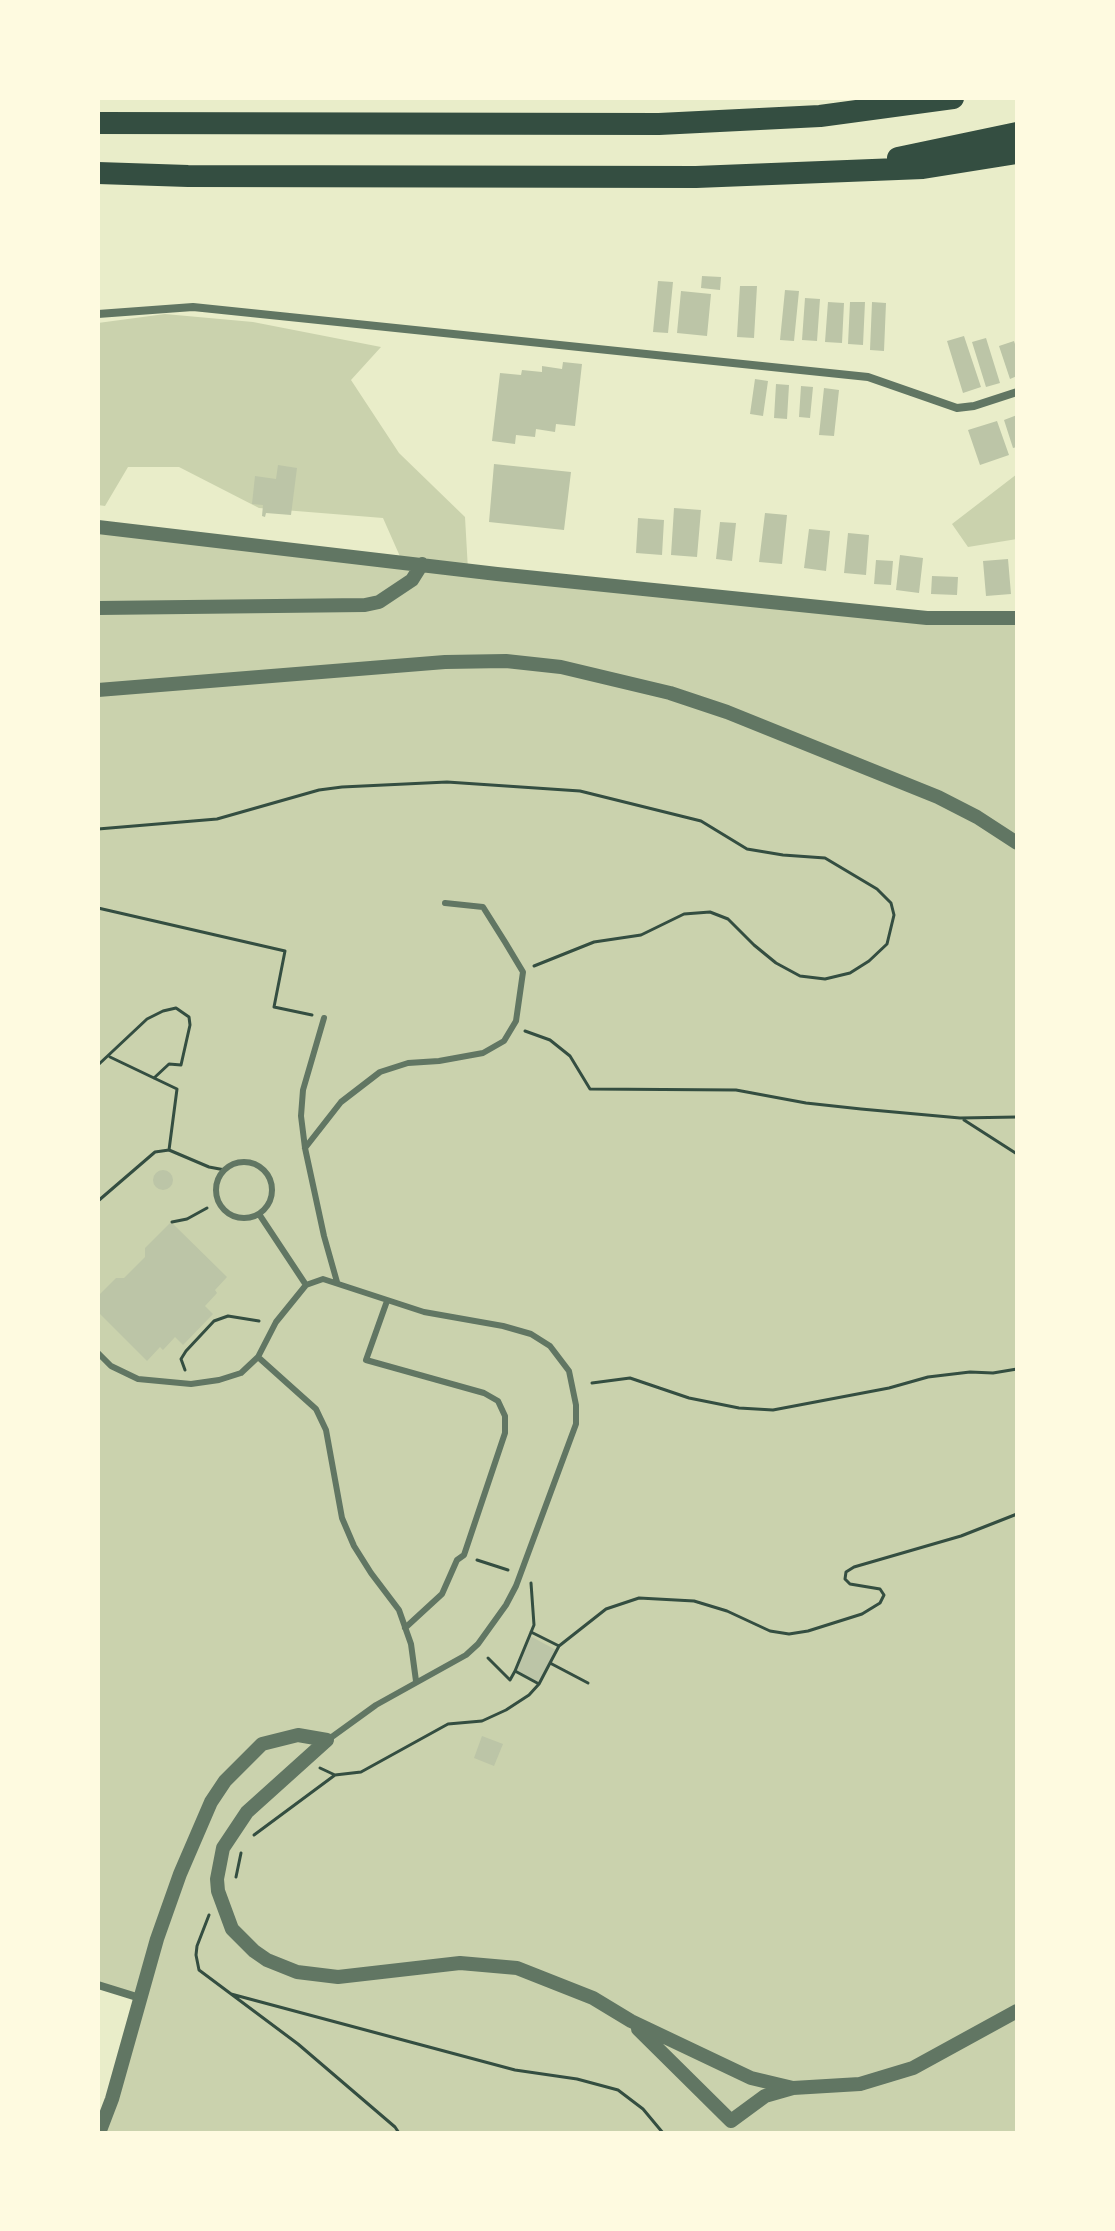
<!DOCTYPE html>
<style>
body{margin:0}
#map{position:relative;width:1115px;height:2231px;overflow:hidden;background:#e9edc9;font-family:"Open Sans",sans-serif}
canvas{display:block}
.frame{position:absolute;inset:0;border:100px solid #fefae0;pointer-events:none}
</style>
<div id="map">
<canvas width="1115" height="2231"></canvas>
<div class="frame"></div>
</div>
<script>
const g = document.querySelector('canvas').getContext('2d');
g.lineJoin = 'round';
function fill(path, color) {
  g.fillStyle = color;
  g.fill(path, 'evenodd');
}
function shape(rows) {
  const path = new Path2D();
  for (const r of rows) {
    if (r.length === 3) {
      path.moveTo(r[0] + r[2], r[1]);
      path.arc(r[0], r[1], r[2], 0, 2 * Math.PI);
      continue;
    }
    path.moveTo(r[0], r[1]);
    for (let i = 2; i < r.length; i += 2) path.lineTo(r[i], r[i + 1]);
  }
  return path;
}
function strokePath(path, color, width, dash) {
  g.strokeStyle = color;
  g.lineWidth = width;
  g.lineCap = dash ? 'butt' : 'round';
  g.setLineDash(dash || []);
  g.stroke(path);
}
fill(shape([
 [165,314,253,322,381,347,351,380,399,453,465,517,468,570,927,618,1017,618,1017,2133,99,2133,140,1998,98,1985,98,527,402,561,383,518,259,508,179,467,128,467,105,506,98,505,98,323],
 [1017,474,1017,539,968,547,952,524]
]), '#cad2ad');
fill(shape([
 [702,276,721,277,720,290,701,288],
 [658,281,673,282,668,333,653,332],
 [740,286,757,286,754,338,737,337],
 [785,290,799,291,794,341,780,340],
 [681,291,711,294,707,336,677,333],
 [805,298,820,299,817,341,802,340],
 [828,302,844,303,842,343,825,342],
 [850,302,865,302,863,345,848,344],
 [872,302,886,303,884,351,870,350],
 [964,336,981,387,963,393,947,341],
 [986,338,1000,383,986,387,972,342],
 [1014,341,1017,350,1017,376,1010,379,999,346],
 [563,362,582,364,575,426,556,424,555,432,536,429,535,437,516,435,515,444,492,441,500,373,521,375,522,370,542,372,542,366,562,369],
 [755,379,768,381,763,416,750,414],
 [776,384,789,385,787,419,774,418],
 [801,386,813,387,810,418,799,417],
 [824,388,839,390,834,436,819,435],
 [1017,415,1017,447,1013,448,1004,420],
 [997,421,1009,455,980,465,968,430],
 [494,464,571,472,564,530,489,522],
 [278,465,297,468,291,515,266,513,265,517,262,516,263,505,252,504,255,476,276,479],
 [674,508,701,510,697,557,671,555],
 [765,513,787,515,782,564,759,562],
 [638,518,664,520,662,555,636,553],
 [720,522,736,523,732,561,716,559],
 [809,529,830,531,826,571,804,568],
 [848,533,869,535,866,575,844,573],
 [900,555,923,558,919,593,896,590],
 [1008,559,1011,594,986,596,983,561],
 [876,560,893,561,891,585,874,584],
 [932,576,958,577,957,595,931,594],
 [163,1180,10],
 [171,1222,227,1277,215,1290,217,1293,205,1306,213,1314,183,1345,175,1337,163,1350,160,1347,147,1361,98,1312,98,1296,116,1278,124,1278,145,1257,145,1248],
 [530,1636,556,1650,539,1684,515,1671],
 [482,1736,503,1744,494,1766,474,1758]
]), '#bcc5a7');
strokePath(shape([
 [98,829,217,819,319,790,342,787,447,782,580,791,701,821,747,849,783,855,825,858,877,889,891,903,894,915,887,944,869,961,850,973,825,979,800,976,776,963,754,945,728,919,710,912,684,914,641,935,594,942,534,966],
 [98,908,285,951,274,1007,312,1015],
 [525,1031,550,1040,570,1056,590,1089,736,1090,806,1103,861,1109,960,1118,1017,1117],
 [110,1057,177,1089,169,1150],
 [98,1065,147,1019,163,1011,176,1008,189,1017,190,1025,181,1065,169,1064,154,1078],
 [964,1120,1017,1154],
 [98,1201,155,1152,169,1150,209,1167,225,1170],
 [172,1222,187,1219,207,1208],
 [185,1370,181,1359,186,1351,214,1321,228,1316,259,1321],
 [592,1383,630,1378,689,1398,739,1408,773,1410,889,1388,928,1377,970,1372,993,1373,1017,1369],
 [477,1560,508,1570],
 [531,1632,559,1646,550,1663],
 [559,1646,606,1609,639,1598,694,1601,727,1611,770,1631,789,1634,808,1631,862,1614,880,1603,884,1595,880,1589,850,1584,845,1579,846,1572,854,1567,961,1536,1017,1514],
 [488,1658,510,1680,515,1671,539,1684],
 [515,1671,534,1625,531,1583],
 [320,1768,335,1775],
 [254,1835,335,1775,361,1772,448,1724,482,1721,506,1710,529,1695,539,1684,550,1663,588,1683],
 [236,1877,241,1853],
 [209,1915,197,1946,196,1955,199,1970,298,2044,395,2127,399,2133],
 [231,1994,515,2070,577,2079,618,2090,643,2109,663,2133]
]), '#344e41', 3);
strokePath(shape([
 [324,1018,303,1090,301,1116,305,1148,324,1236,337,1282],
 [305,1148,341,1102,380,1072,408,1063,439,1061,483,1053,504,1041,516,1021,523,972,505,942,483,907,445,903],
 [244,1190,28],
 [259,1214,306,1285],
 [387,1301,366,1360,484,1393,498,1401,505,1416,505,1433,464,1555,457,1560,442,1594,405,1628],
 [98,1353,111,1366,138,1379,191,1384,219,1380,241,1373,258,1357,276,1322,306,1285,323,1279,424,1312,503,1326,531,1334,550,1346,569,1371,576,1405,576,1424,516,1586,506,1605,478,1644,466,1655,376,1705,329,1739],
 [258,1357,316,1409,326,1430,342,1518,354,1546,371,1573,399,1610,411,1644,416,1681]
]), '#617663', 6);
strokePath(shape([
 [98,314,193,307,868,377,957,408,974,406,1017,392],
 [98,1985,140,1998]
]), '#617663', 8);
strokePath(shape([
 [98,527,497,574,927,618,1017,618],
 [98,608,365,605,379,602,412,580,422,564],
 [98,690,445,662,506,661,561,667,670,693,727,712,938,797,977,817,1017,843],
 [327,1740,247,1812,223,1848,217,1879,218,1891,232,1929,254,1951,267,1960,297,1972,338,1977,460,1963,517,1968,593,1998,631,2021,751,2078,793,2088],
 [638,2029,731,2121,765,2096,793,2088,860,2084,913,2068,1017,2011],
 [99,2133,112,2099,157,1939,180,1874,211,1802,225,1781,262,1744,298,1735,327,1740]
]), '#617663', 14);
strokePath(shape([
 [98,123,659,124,820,116,953,98],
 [898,158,1017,133],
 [98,173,188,176,696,177,923,168,1017,153]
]), '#344e41', 22);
</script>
